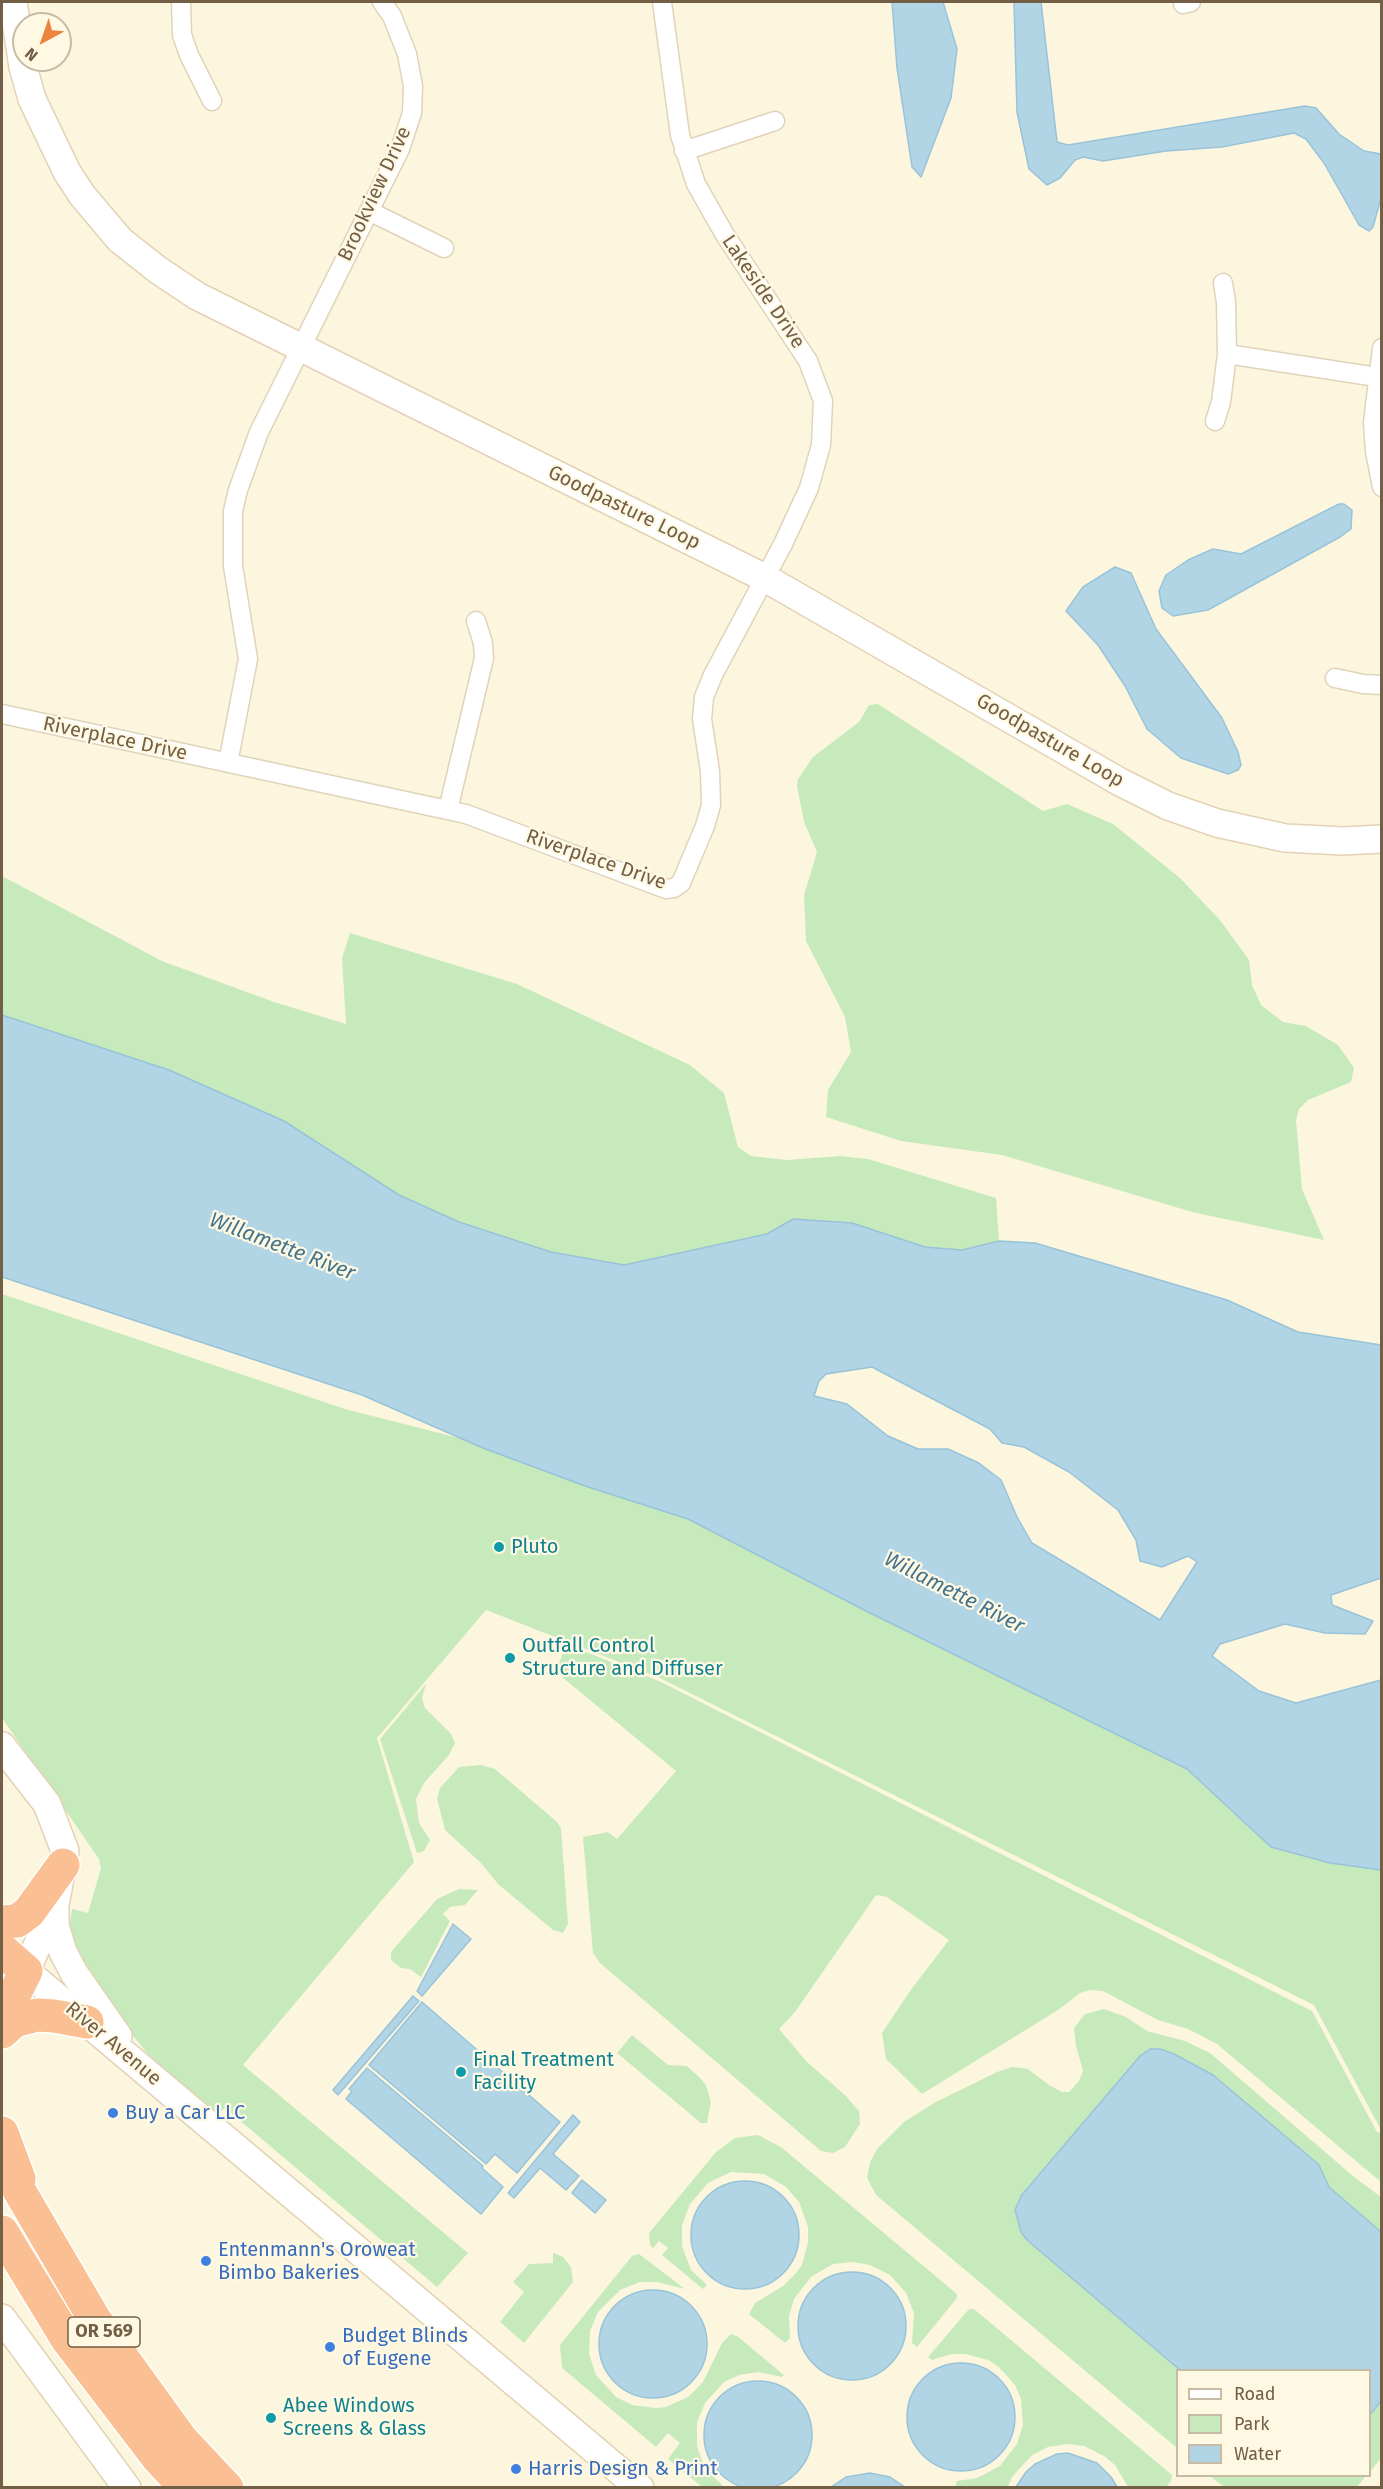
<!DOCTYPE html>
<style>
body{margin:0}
#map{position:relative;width:1383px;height:2489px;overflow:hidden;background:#fdf6de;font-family:"Fira Sans",sans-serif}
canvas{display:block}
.frame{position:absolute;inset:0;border:3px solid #735e46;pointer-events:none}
.legend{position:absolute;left:1176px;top:2369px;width:195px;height:108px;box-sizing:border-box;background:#fff9e4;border:2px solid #c7bba5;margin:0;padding:8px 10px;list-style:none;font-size:18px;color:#735e46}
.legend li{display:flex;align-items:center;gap:12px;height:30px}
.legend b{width:30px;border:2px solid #c7bba5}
.north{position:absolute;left:12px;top:12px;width:60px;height:60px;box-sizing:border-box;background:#fff9e4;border:2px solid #c7bba5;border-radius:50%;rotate:220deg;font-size:16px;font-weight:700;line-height:24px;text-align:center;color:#735e46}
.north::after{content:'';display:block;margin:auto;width:21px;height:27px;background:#eb843e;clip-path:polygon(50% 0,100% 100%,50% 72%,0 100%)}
</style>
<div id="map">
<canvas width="1383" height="2489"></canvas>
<div class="frame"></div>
<ul class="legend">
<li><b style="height:8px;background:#fff"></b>Road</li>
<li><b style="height:16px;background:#c7eabc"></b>Park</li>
<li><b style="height:16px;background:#b2d5e6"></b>Water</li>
</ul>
<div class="north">N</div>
</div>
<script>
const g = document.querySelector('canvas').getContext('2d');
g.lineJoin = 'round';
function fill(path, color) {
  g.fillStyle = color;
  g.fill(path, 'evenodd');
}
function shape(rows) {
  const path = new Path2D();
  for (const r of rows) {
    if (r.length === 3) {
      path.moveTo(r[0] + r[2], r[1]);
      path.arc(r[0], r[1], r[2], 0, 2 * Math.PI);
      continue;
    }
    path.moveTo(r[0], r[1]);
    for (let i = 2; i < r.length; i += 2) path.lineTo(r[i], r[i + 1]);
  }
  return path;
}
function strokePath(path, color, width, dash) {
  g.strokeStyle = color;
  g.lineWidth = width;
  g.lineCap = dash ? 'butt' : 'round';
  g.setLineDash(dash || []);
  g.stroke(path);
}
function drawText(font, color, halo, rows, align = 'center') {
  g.font = font + ' "Fira Sans",sans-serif';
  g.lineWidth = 4.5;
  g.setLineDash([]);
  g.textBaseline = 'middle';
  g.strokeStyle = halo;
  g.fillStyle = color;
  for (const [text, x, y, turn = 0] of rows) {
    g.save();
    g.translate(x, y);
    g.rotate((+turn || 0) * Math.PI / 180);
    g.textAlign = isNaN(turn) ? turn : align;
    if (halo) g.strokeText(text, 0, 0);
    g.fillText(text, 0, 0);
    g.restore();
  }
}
fill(shape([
 [878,704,1043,811,1067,804,1113,824,1180,878,1220,920,1249,960,1252,985,1261,1005,1283,1022,1306,1026,1338,1045,1354,1068,1351,1082,1308,1100,1299,1109,1296,1120,1302,1189,1324,1240,1192,1212,1002,1155,901,1141,826,1117,828,1090,851,1052,845,1017,806,941,804,895,817,852,804,822,797,786,798,779,813,757,859,722,869,705],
 [2,876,162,961,274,1002,346,1024,342,958,350,933,517,984,690,1065,724,1093,738,1147,751,1156,787,1160,840,1156,868,1159,996,1198,999,1241,962,1250,925,1247,887,1234,793,1219,767,1234,624,1265,551,1252,459,1222,399,1195,284,1121,169,1070,2,1015],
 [2,1294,345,1409,463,1439,585,1486,688,1519,866,1611,1187,1769,1271,1847,1330,1863,1381,1870,1381,2130,1314,2005,660,1678,486,1610,377,1738,414,1862,243,2065,468,2253,437,2287,225,2108,220,2112,206,2109,161,2070,97,1992,68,1935,72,1909,88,1913,101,1868,99,1859,2,1718],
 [566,1644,659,1681,1312,2011,1377,2132,1381,2133,1381,2182,1217,2044,1188,2029,1158,2020,1103,1991,1090,1990,1080,1993,1058,2010,922,2094,886,2059,882,2033,910,1991,949,1940,887,1897,876,1895,795,2012,779,2029,806,2061,846,2096,859,2111,860,2124,845,2147,833,2153,821,2151,600,1963,593,1953,583,1837,608,1832,617,1839,676,1771,556,1672],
 [426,1684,422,1698,425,1708,451,1734,455,1743,449,1755,424,1783,416,1799,419,1823,430,1840,424,1851,417,1853,380,1739],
 [481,1765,495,1769,556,1821,561,1828,568,1924,563,1933,553,1930,498,1884,481,1863,445,1830,437,1799,440,1788,459,1767],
 [459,1889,478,1890,465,1905,450,1907,443,1914,450,1921,421,1977,410,1969,401,1968,391,1960,391,1952,437,1899],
 [1104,2009,1126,2017,1147,2031,1185,2041,1210,2053,1353,2176,1381,2197,1381,2232,1329,2187,1319,2165,1311,2158,1213,2075,1140,2056,1021,2196,1017,2203,1017,2221,1027,2240,1180,2370,1178,2370,1177,2448,876,2195,867,2178,870,2162,878,2148,904,2122,934,2103,997,2072,1012,2067,1022,2068,1028,2069,1049,2085,1062,2092,1069,2092,1079,2081,1083,2071,1076,2046,1074,2028,1085,2014],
 [632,2035,668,2065,687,2066,699,2077,706,2085,711,2102,707,2123,701,2123,617,2053],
 [758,2135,781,2147,957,2294,957,2298,917,2347,912,2343,914,2313,906,2293,890,2275,870,2265,853,2262,833,2264,811,2277,794,2299,789,2316,790,2338,785,2343,749,2314,755,2303,783,2286,796,2273,802,2265,808,2243,808,2227,799,2202,786,2187,764,2174,731,2172,708,2183,690,2204,682,2225,682,2246,691,2270,707,2285,703,2289,662,2255,668,2248,659,2241,653,2248,650,2245,649,2233,716,2152,735,2138],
 [553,2253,563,2257,571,2267,573,2282,524,2343,500,2322,524,2292,513,2282,529,2264,553,2263],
 [639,2254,685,2289,657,2282,640,2282,620,2290,598,2312,590,2331,589,2354,596,2375,616,2397,632,2405,656,2408,666,2407,688,2397,703,2382,722,2343,731,2334,737,2336,784,2375,782,2377,758,2372,739,2375,724,2382,705,2403,697,2422,697,2447,705,2468,724,2487,702,2487,668,2459,680,2443,668,2433,656,2447,562,2368,560,2345,632,2256],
 [969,2309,974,2309,1172,2475,1171,2481,1166,2487,1128,2487,1115,2465,1104,2456,1084,2446,1068,2444,1048,2447,1032,2455,1012,2477,1008,2487,955,2487,957,2481,977,2478,1000,2466,1017,2444,1023,2425,1021,2399,1015,2385,998,2366,988,2360,965,2354,951,2354,932,2360,928,2357],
 [1381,2401,1381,2458,1370,2472,1370,2415],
 [1210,2476,1366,2476,1356,2488,1224,2487]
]), '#c7eabc');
const water = shape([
 [892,2,943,2,957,49,951,98,921,177,912,167,897,68,892,2],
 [1014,2,1041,2,1057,142,1068,145,1305,106,1316,108,1339,134,1364,151,1381,154,1381,198,1373,227,1369,231,1359,225,1324,163,1306,139,1294,133,1222,147,1166,151,1103,161,1083,157,1075,160,1060,178,1047,185,1029,169,1017,112,1014,2],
 [1339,504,1344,504,1352,510,1351,529,1340,537,1208,610,1173,616,1162,608,1159,591,1166,575,1188,560,1213,549,1241,554,1339,504],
 [1115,567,1131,573,1156,629,1222,718,1238,752,1241,765,1238,770,1228,774,1181,758,1147,729,1125,686,1098,645,1066,611,1083,587,1115,567],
 [2,1015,169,1070,284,1121,399,1195,459,1222,551,1252,624,1265,767,1234,793,1219,852,1223,925,1247,962,1250,999,1241,1035,1243,1227,1300,1298,1332,1381,1345,1381,1578,1331,1595,1332,1605,1373,1621,1365,1634,1325,1633,1285,1624,1220,1644,1212,1656,1259,1691,1296,1703,1381,1680,1381,1870,1330,1863,1271,1847,1187,1769,866,1611,688,1519,585,1486,483,1448,362,1395,2,1277,2,1015],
 [872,1367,990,1429,1002,1443,1024,1447,1069,1472,1118,1510,1136,1540,1140,1561,1162,1567,1188,1556,1197,1562,1160,1620,1032,1543,1017,1517,1001,1480,979,1463,948,1449,918,1449,888,1436,847,1404,814,1396,819,1381,826,1374,872,1367],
 [453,1924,471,1939,422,1996,417,1991,453,1924],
 [413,1996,419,2001,338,2095,333,2090,413,1996],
 [422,2002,560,2122,517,2173,495,2154,486,2164,369,2065,422,2002],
 [1150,2049,1160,2049,1174,2054,1213,2075,1311,2158,1319,2165,1329,2187,1381,2232,1381,2401,1370,2415,1370,2370,1180,2370,1027,2240,1021,2232,1015,2210,1021,2196,1140,2056,1150,2049],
 [367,2068,483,2166,482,2168,503,2187,481,2214,346,2099,352,2091,349,2089,367,2068],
 [573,2115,580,2122,553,2154,579,2176,566,2190,540,2168,514,2198,508,2193,573,2115],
 [582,2180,606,2200,595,2213,572,2193,582,2180],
 [745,2235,54],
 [852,2326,54],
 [653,2344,54],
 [961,2417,54],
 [758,2435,54],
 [1068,2453,1097,2463,1111,2477,1117,2487,1016,2487,1026,2472,1035,2464,1057,2454,1068,2453],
 [870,2473,890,2477,905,2487,831,2487,846,2477,870,2473]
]);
fill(water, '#b2d5e6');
strokePath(water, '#98c3d8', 1.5);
const street = shape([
 [181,2,182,35,189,55,212,101],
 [1183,4,1191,2],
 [684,151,775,121],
 [369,211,444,248],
 [1382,348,1373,422,1375,451,1382,487],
 [1227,354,1377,377],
 [1215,421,1221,402,1227,354,1226,302,1223,283],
 [1335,678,1363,684,1382,685],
 [2,714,466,814,666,889,674,888,681,883,705,826,711,805,710,771,702,719,704,697,713,675,783,544,809,488,821,445,823,401,808,361,725,235,696,184,680,135,662,2],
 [228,763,248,659,233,566,233,511,238,490,259,432,400,149,412,113,413,86,407,54,392,16,382,2],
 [448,810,484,658,483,643,476,621]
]);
const secondary = shape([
 [13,2,23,67,32,99,67,172,82,195,120,240,158,270,197,296,765,578,1120,782,1168,806,1217,823,1285,838,1343,841,1382,839],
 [2,1746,47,1804,65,1851,55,1905,26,1971,640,2488],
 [55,1906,55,1926,63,1952,74,1973,118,2036],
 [2,2318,127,2488]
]);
const highway = shape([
 [2,1922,17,1921,29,1912,63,1865],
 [2,1950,26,1971,2,2019],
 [2,2032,14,2021,37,2015,54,2016,87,2022],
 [2,2133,19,2179],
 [2,2161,95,2320,181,2439,227,2488],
 [2,2232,67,2339,158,2458,186,2488]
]);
strokePath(street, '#e0d3ba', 21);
strokePath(secondary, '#e3d2b5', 30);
strokePath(highway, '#fff', 36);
strokePath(street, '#fff', 18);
strokePath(secondary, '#fff', 27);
strokePath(highway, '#fabf92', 33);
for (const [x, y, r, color] of [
 [499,1547,6,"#0f9aa8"],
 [510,1658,6,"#0f9aa8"],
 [461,2072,6,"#0f9aa8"],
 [113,2113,6,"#3f7fe0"],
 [206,2261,6,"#3f7fe0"],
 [330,2347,6,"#3f7fe0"],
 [271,2418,6,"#0f9aa8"],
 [516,2469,6,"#3f7fe0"]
]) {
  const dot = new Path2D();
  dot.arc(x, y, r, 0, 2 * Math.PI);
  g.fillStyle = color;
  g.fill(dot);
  strokePath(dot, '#fff9e4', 2);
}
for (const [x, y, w] of [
 [104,2332,72]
]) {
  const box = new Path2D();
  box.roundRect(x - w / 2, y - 15, w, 30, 4.5);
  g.fillStyle = '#fff9e4';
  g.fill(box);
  strokePath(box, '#735e46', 1.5);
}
drawText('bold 18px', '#735e46', null, [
 ["OR 569",104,2332]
]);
drawText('20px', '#735e46', '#fff9e4', [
 ["Brookview Drive",375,194,-65],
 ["Lakeside Drive",763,292,56],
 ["Goodpasture Loop",624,508,26],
 ["Riverplace Drive",115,739,12],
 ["Goodpasture Loop",1050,741,30],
 ["Riverplace Drive",596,860,19],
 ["River Avenue",113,2044,40]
]);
drawText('20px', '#0d838f', '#fff9e4', [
 ["Pluto",511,1547],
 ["Outfall Control",522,1646],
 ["Structure and Diffuser",522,1669],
 ["Final Treatment",473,2060],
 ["Facility",473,2083],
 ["Abee Windows",283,2406],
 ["Screens & Glass",283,2429]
], 'left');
drawText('20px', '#366cbe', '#fff9e4', [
 ["Buy a Car LLC",125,2113],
 ["Entenmann's Oroweat",218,2250],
 ["Bimbo Bakeries",218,2273],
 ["Budget Blinds",342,2336],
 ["of Eugene",342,2359],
 ["Harris Design & Print",528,2469]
], 'left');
drawText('italic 21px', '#42748e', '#fff9e4', [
 ["Willamette River",282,1247,21],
 ["Willamette River",954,1593,27]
]);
</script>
